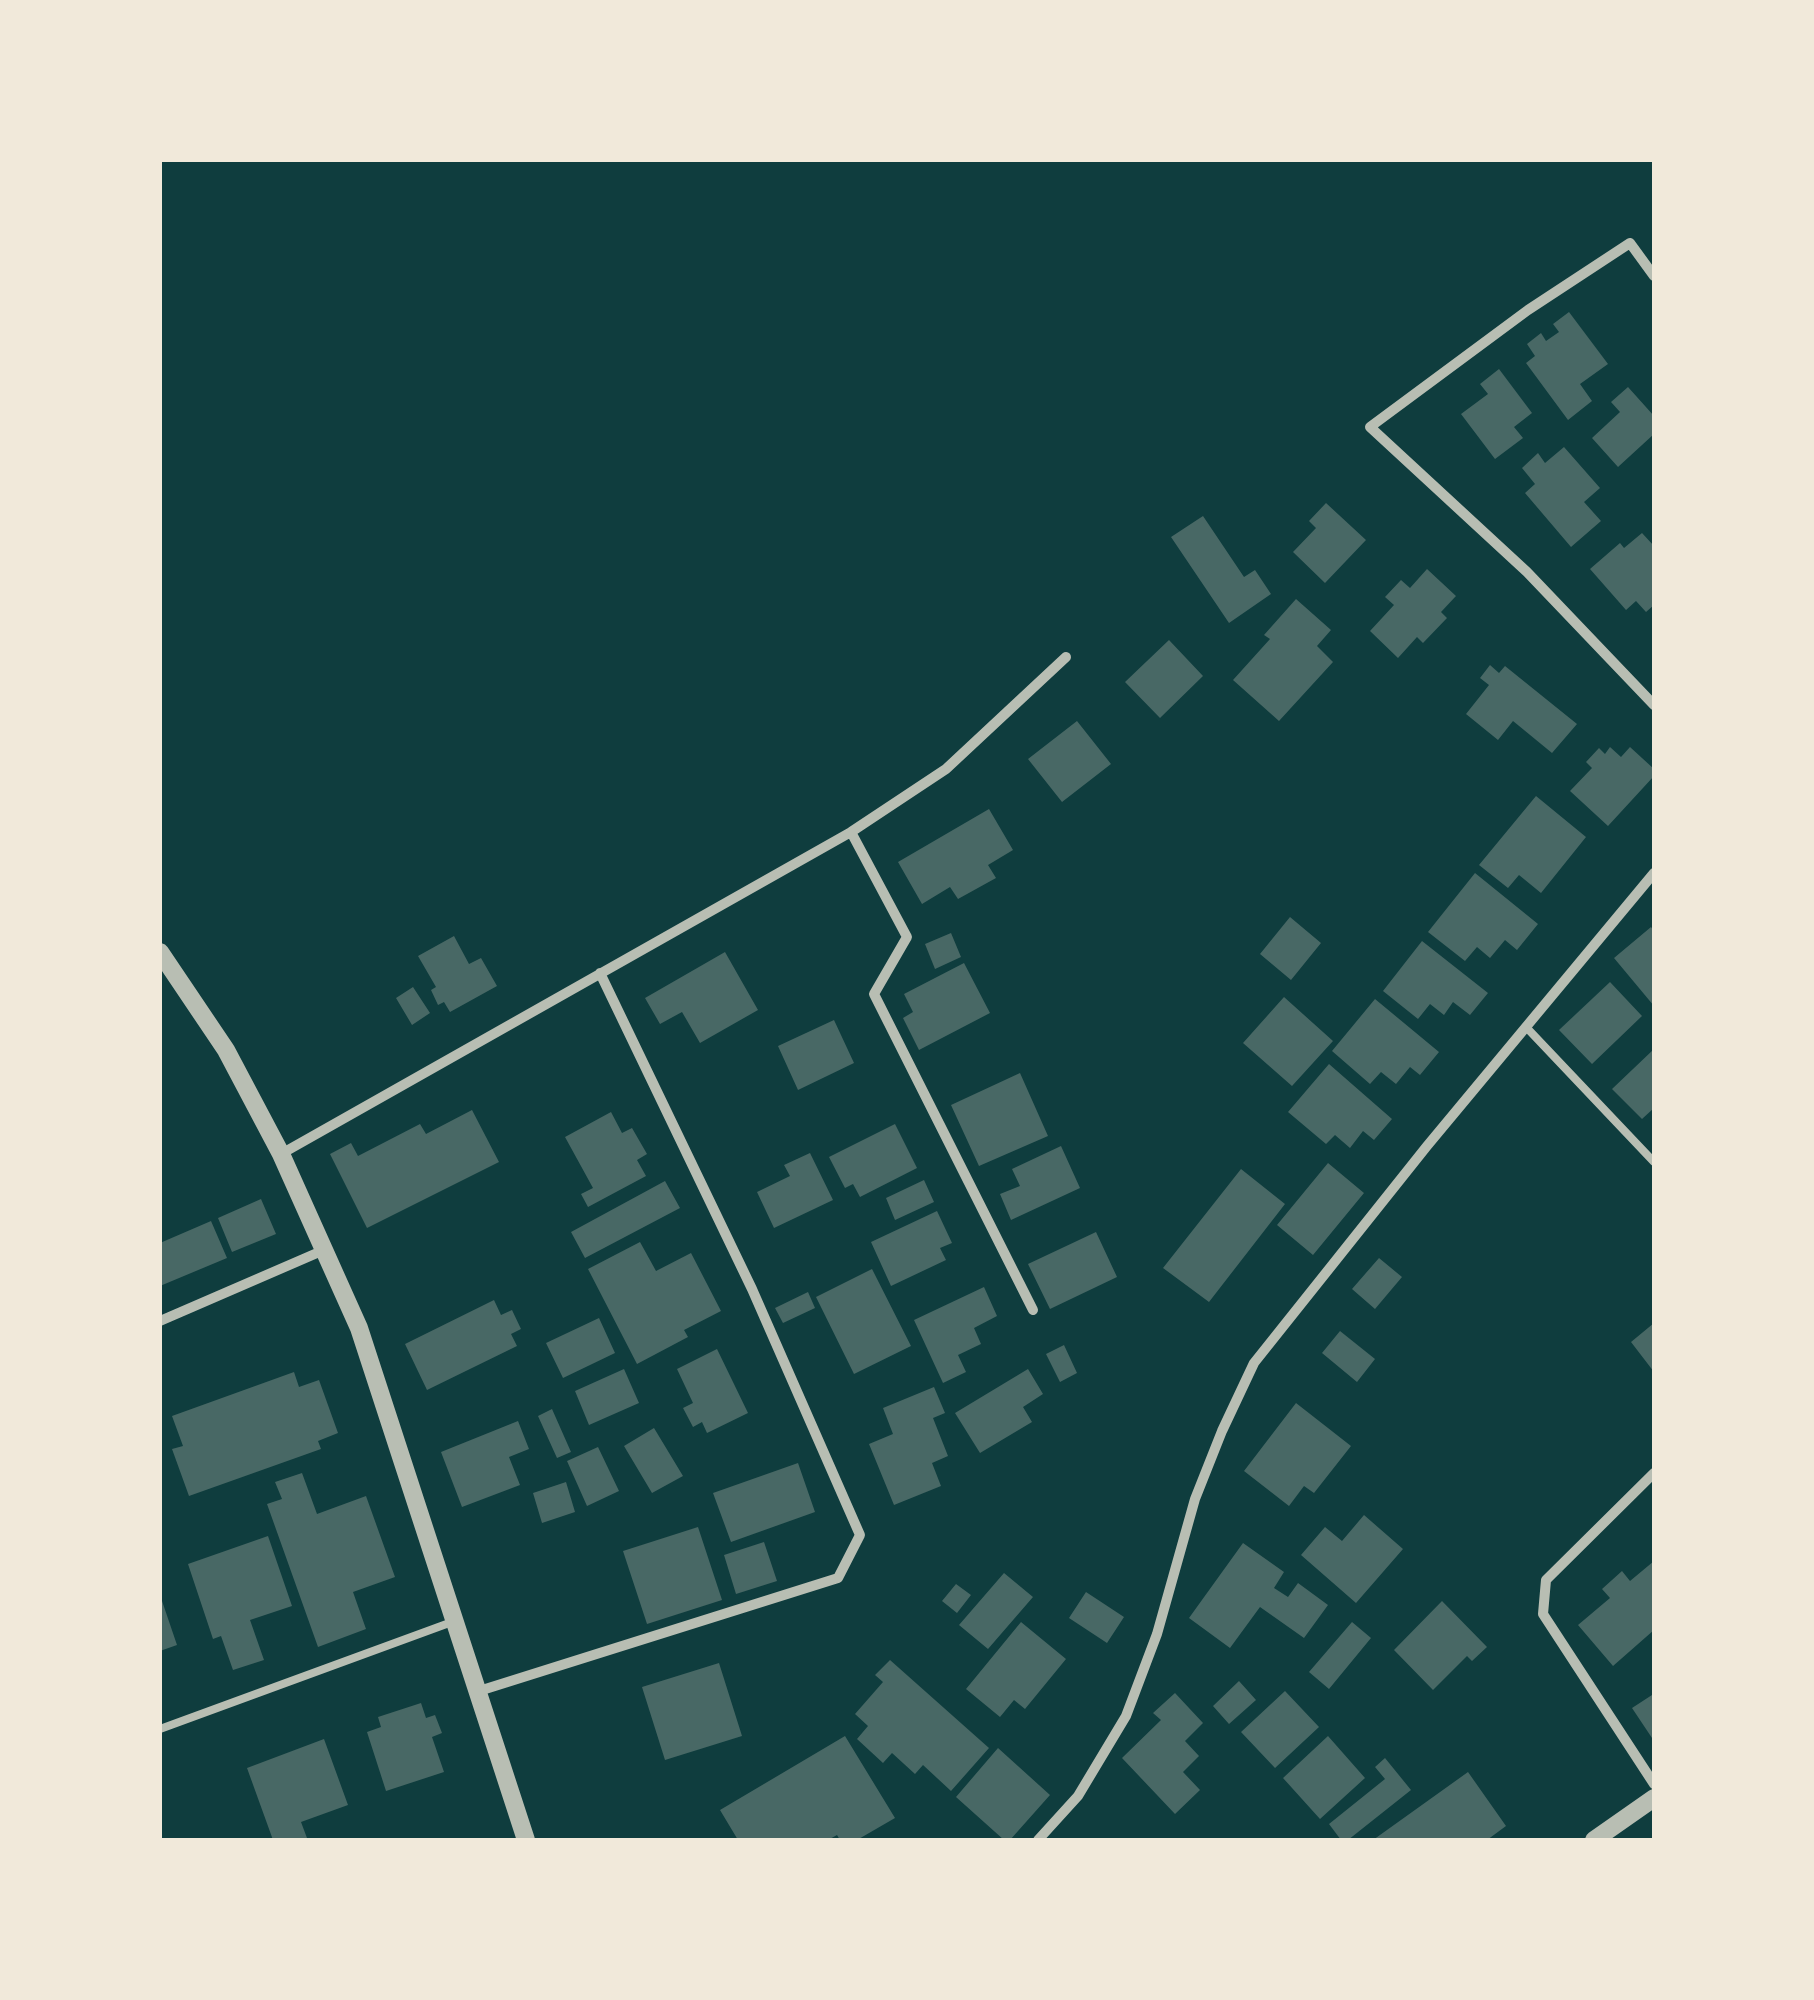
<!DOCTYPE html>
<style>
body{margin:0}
#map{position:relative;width:1814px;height:2000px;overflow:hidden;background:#0f3d3e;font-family:"IBM Plex Sans",sans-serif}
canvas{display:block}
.frame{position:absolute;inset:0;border:162px solid #f1e9da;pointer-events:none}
</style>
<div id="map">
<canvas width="1814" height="2000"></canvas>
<div class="frame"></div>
</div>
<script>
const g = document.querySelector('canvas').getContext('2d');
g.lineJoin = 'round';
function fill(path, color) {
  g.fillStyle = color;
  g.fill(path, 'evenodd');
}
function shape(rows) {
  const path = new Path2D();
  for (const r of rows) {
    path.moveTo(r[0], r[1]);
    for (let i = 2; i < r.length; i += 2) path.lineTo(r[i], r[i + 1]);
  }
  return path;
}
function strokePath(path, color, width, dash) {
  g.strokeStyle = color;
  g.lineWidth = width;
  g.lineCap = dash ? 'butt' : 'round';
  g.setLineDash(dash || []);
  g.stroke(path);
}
fill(shape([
 [1569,312,1608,364,1580,384,1592,401,1568,420,1526,363,1535,356,1527,344,1541,333,1546,341,1559,332,1553,324],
 [1499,369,1532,413,1514,427,1523,438,1495,459,1461,414,1488,394,1480,384],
 [1628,387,1654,416,1654,434,1618,467,1592,438,1620,412,1611,402],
 [1564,447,1600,488,1584,502,1601,521,1571,547,1525,493,1535,484,1522,468,1538,453,1545,463],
 [1326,503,1366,540,1325,583,1293,552,1316,528,1309,521],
 [1203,516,1244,577,1255,570,1271,594,1229,623,1171,537],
 [1642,533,1654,546,1654,605,1646,612,1636,601,1626,610,1590,569,1620,543,1624,548],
 [1427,569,1456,596,1441,612,1447,618,1423,643,1417,637,1398,658,1370,631,1394,605,1385,597,1401,580,1410,588],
 [1296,599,1331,630,1317,646,1333,662,1279,721,1233,680,1270,639,1264,635],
 [1169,640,1203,676,1160,718,1125,682],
 [1490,665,1499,673,1505,666,1577,724,1552,753,1513,721,1498,740,1466,714,1489,685,1480,678],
 [1077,721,1111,764,1062,802,1028,759],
 [1610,747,1621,757,1630,747,1654,769,1654,776,1608,826,1570,791,1592,768,1586,762,1599,748,1605,754],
 [1536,796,1586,837,1541,893,1519,875,1508,888,1479,865],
 [989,809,1013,850,988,865,996,878,958,899,950,887,922,904,898,862],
 [1475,873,1538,924,1517,950,1505,940,1490,958,1477,947,1465,961,1428,932],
 [1290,917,1321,943,1291,980,1260,954],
 [1651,927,1654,931,1654,1006,1614,958],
 [951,933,961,957,935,969,925,944],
 [454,936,469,964,481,958,497,986,450,1012,444,1002,438,1005,431,990,436,987,418,956],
 [1422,941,1488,993,1470,1015,1453,1002,1444,1015,1430,1004,1418,1019,1383,991],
 [725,952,758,1010,700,1043,682,1012,660,1024,645,998],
 [964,963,990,1013,919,1050,903,1018,913,1012,904,994],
 [1610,982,1642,1016,1592,1064,1559,1030],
 [413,987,430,1013,412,1025,396,998],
 [1284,997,1333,1041,1292,1086,1243,1043],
 [1375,999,1439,1052,1420,1075,1410,1067,1396,1084,1381,1072,1370,1084,1332,1051],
 [834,1020,854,1063,798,1090,778,1046],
 [1654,1049,1654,1108,1642,1119,1612,1089],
 [1329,1064,1392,1119,1374,1140,1363,1131,1350,1148,1335,1135,1326,1144,1288,1112],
 [1020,1073,1048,1136,979,1166,951,1105],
 [472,1110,499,1162,367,1228,330,1154,351,1143,358,1156,420,1124,426,1134],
 [611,1112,622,1133,632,1128,647,1154,637,1160,646,1176,588,1207,581,1194,593,1188,565,1137],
 [895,1124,917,1168,860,1197,853,1184,845,1188,829,1157],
 [1061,1146,1080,1188,1011,1220,1000,1194,1020,1186,1012,1169],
 [810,1153,833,1200,774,1228,757,1192,790,1176,784,1165],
 [1328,1163,1364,1193,1313,1255,1277,1225],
 [1241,1169,1285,1204,1209,1302,1163,1268],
 [924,1180,934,1202,895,1220,886,1198],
 [665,1181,680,1208,585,1258,571,1232],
 [261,1199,276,1234,232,1252,218,1218],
 [937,1211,952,1243,940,1248,946,1260,891,1286,871,1242],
 [211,1221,227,1258,160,1286,160,1243],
 [1096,1232,1117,1277,1050,1309,1028,1264],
 [640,1242,656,1271,691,1253,721,1311,684,1330,688,1337,637,1364,588,1269],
 [1379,1258,1402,1277,1375,1309,1352,1289],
 [872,1269,911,1346,854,1374,816,1297],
 [984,1287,997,1316,974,1328,981,1344,958,1355,966,1372,943,1383,914,1320],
 [808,1292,815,1308,783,1323,775,1308],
 [494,1300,501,1315,512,1310,521,1329,511,1334,517,1346,427,1390,405,1344],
 [599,1318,615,1353,563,1378,546,1343],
 [1654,1323,1654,1372,1631,1342],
 [1340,1331,1375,1359,1357,1382,1322,1353],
 [1064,1345,1077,1373,1060,1382,1046,1354],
 [717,1349,748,1413,707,1433,702,1422,693,1427,683,1408,693,1403,677,1369],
 [624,1369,639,1403,589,1425,575,1391],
 [1028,1369,1043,1394,1023,1407,1032,1422,980,1453,955,1413],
 [294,1372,299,1387,319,1380,338,1433,318,1441,321,1449,189,1496,172,1449,183,1446,172,1416],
 [934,1387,945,1413,933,1418,948,1456,932,1463,941,1486,894,1505,869,1444,893,1434,883,1408],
 [1296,1403,1351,1446,1314,1493,1304,1486,1289,1506,1244,1471],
 [552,1409,571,1452,557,1458,538,1416],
 [518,1421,529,1449,509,1457,520,1485,462,1507,441,1452],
 [654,1428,683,1476,652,1493,624,1446],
 [598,1447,619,1491,587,1506,567,1461],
 [798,1463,815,1512,731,1542,713,1493],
 [302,1473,317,1514,366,1496,395,1577,353,1592,366,1629,318,1647,267,1504,282,1499,275,1482],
 [566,1482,575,1512,542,1523,533,1493],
 [1364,1515,1403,1549,1356,1603,1301,1555,1325,1527,1342,1541],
 [698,1527,722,1600,647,1624,623,1551],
 [268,1536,292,1606,250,1620,264,1660,233,1670,221,1636,213,1639,188,1564],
 [764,1542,777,1581,736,1594,724,1555],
 [1243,1543,1284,1572,1274,1588,1288,1597,1298,1583,1328,1605,1304,1638,1260,1607,1230,1648,1189,1618],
 [1654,1561,1654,1630,1613,1666,1578,1625,1610,1598,1602,1589,1622,1571,1630,1581],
 [1004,1573,1033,1597,988,1649,959,1625],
 [956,1584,971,1595,957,1613,942,1601],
 [1086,1592,1124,1617,1107,1643,1069,1618],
 [160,1595,177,1645,160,1651],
 [1442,1601,1487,1647,1472,1661,1467,1656,1433,1690,1394,1650],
 [1021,1622,1066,1659,1025,1709,1014,1700,1000,1717,966,1689],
 [1352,1622,1371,1638,1329,1689,1309,1672],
 [890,1660,989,1748,951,1791,923,1765,915,1774,892,1753,883,1763,857,1739,868,1726,855,1714,883,1682,875,1675],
 [719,1663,742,1736,665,1760,642,1687],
 [1239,1681,1256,1700,1229,1724,1213,1706],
 [1285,1691,1319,1727,1275,1768,1241,1732],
 [1175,1693,1203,1723,1185,1741,1199,1756,1183,1772,1200,1790,1175,1814,1122,1758,1161,1720,1153,1713],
 [1652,1695,1654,1698,1654,1741,1632,1708],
 [421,1703,426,1718,435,1715,442,1733,432,1737,444,1772,386,1791,367,1732,381,1727,378,1717],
 [845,1736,895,1818,857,1840,840,1840,837,1835,828,1840,738,1840,720,1810],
 [1328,1736,1365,1778,1320,1819,1283,1778],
 [324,1739,348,1805,301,1822,307,1838,273,1840,247,1768],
 [998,1748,1050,1795,1010,1840,1004,1840,956,1797],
 [1385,1758,1411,1790,1348,1840,1341,1840,1329,1824,1385,1779,1375,1767],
 [1468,1772,1506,1826,1487,1840,1373,1840]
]), '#486865');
strokePath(shape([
 [1526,1027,1654,1162],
 [160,1729,452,1622]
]), '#b8beb3', 8);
strokePath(shape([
 [1654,276,1630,243,1528,310,1370,427,1527,572,1654,705],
 [851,832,907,937,874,994,1033,1310],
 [281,1154,851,832,946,769,1066,657],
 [160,1321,324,1250],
 [1654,1473,1546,1580,1543,1614,1654,1784],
 [479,1691,838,1578,860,1535,752,1289,600,973],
 [1038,1840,1078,1796,1126,1716,1157,1634,1195,1499,1222,1431,1254,1363,1427,1146,1654,873]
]), '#b8beb3', 10);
strokePath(shape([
 [160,952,226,1050,281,1154,359,1328,526,1840],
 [1594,1840,1654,1798]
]), '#b8beb3', 18);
</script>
